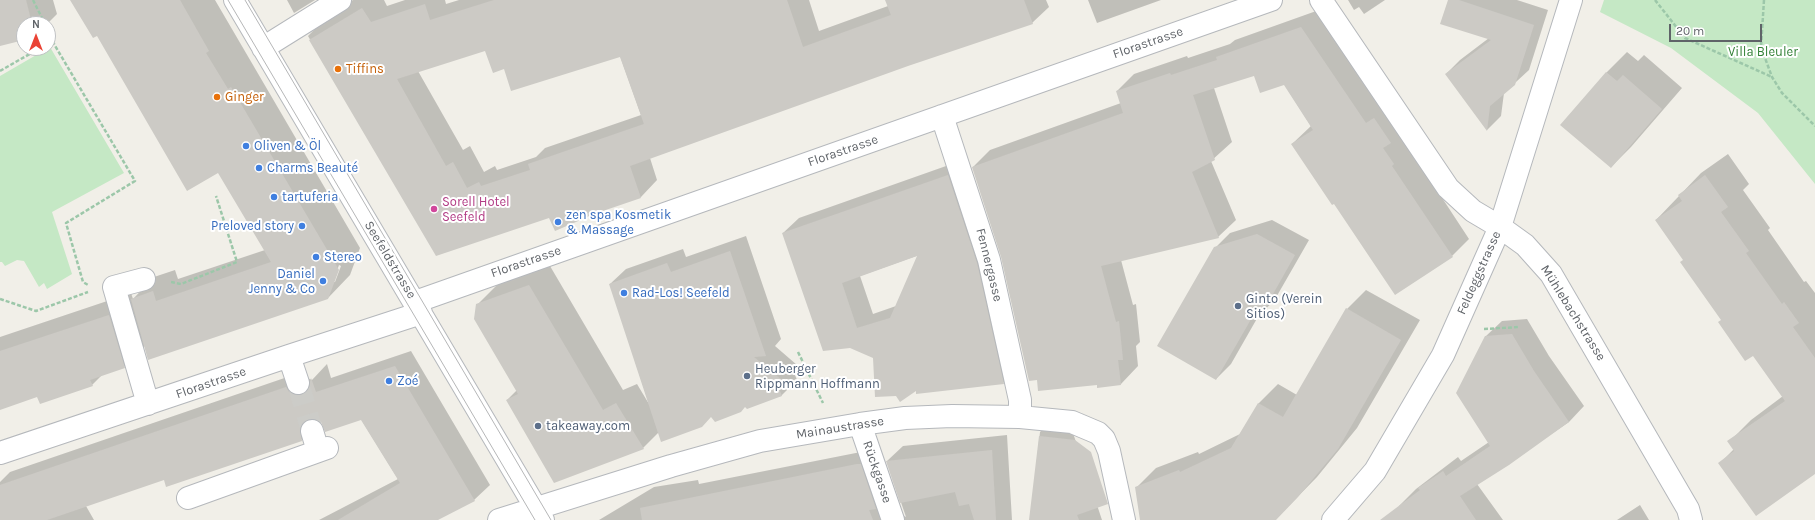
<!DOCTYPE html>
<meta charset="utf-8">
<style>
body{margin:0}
#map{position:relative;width:1815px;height:520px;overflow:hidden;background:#f1efe8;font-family:Karla,sans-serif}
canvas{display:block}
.north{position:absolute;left:16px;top:16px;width:40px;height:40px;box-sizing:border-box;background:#fff;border:1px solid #bfc1c3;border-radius:50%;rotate:0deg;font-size:11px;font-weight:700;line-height:16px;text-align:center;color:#5f6368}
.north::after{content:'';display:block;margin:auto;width:14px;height:18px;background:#ea4335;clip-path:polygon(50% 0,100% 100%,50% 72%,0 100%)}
.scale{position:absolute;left:1669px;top:24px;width:93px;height:18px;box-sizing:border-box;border:2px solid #5f6368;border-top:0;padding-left:5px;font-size:12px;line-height:14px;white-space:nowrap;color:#5f6368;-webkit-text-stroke:3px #fff;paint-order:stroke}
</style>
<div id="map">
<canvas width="1815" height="520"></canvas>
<div class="north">N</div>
<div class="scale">20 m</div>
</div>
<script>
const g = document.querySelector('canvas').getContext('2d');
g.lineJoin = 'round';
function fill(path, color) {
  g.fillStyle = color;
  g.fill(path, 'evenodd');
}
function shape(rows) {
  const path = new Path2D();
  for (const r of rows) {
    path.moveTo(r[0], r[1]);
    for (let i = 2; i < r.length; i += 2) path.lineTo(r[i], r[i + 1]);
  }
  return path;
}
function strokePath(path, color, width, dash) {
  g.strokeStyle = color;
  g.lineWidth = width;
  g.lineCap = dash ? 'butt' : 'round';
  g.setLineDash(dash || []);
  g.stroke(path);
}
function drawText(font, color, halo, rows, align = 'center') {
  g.font = font + ' Karla,sans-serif';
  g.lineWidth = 4;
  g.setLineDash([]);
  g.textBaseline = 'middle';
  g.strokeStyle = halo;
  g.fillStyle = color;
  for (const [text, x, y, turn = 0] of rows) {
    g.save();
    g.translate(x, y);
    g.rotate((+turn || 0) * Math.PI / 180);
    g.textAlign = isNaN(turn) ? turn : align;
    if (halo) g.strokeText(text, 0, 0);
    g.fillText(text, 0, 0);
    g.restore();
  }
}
fill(shape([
 [1604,0,1815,0,1815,184,1758,113,1671,48,1600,12],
 [50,47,124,173,52,212,72,274,47,289,44,283,39,287,24,261,17,260,5,266,2,262,0,262,0,76]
]), '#c5e8c5');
fill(shape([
 [0,0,53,0,57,14,47,24,24,24,24,39,0,45],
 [71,0,215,0,360,248,350,275,328,298,145,346,124,367,103,374,92,385,38,396,0,409,0,337,131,293,133,299,154,277,175,270,178,279,265,250,219,171,97,35],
 [339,265,341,266,335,282,333,282],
 [287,0,315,0,294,13],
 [353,0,384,0,387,6,405,0,445,0,446,4,459,0,809,0,819,31,888,6,886,0,1046,0,1049,7,1032,23,908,65,650,158,657,180,641,197,550,216,437,255,308,36,325,19],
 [486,50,505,68,620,56,641,115,545,148,536,157,497,170,495,166,484,172,470,146,463,150,418,71],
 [1088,0,1161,0,1097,23],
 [1348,0,1385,0,1364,14,1359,7,1354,10],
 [1449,0,1517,0,1548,10,1529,70,1504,93,1501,116,1487,130,1446,74,1460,60,1489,38],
 [1319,10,1469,239,1452,256,1335,203,1292,144,1311,126,1284,84,1254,74,1214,88,1232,142,1211,161,1236,220,1218,237,1121,260,1133,305,1136,304,1140,342,1136,346,1138,366,1121,384,1038,379,1002,257,973,167,990,150,1121,103,1117,91,1134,74,1187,56,1188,58,1230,44,1235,40],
 [1627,52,1638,61,1644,55,1682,88,1631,147,1611,167,1561,125,1607,72],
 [1728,154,1749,184,1743,190,1770,228,1768,230,1804,282,1806,281,1815,293,1815,473,1720,463,1734,449,1729,442,1751,420,1783,396,1753,354,1722,319,1684,259,1656,220,1701,173],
 [963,160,1018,368,1003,383,917,389,874,358,783,233,799,218],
 [919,255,896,306,873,314,860,276],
 [1272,220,1309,240,1274,301,1259,315,1231,364,1216,379,1215,248,1230,233],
 [746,236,781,339,775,346,797,365,793,370,797,380,781,396,659,432,643,448,507,400,517,390,477,305,498,284,550,266,623,390,637,384,649,404,610,284,626,269,683,249,686,257],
 [1366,290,1420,320,1357,428,1317,477,1275,520,1142,520,1137,487,1156,468,1198,452,1199,454,1240,434,1259,403,1278,384,1297,395,1347,309],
 [1527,319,1549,356,1584,406,1569,422,1477,484,1503,520,1409,520,1399,506,1416,489,1458,457,1461,461,1489,442,1486,336,1502,321],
 [411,351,490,485,474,500,436,520,319,520,398,479,361,419,322,421,316,418,317,425,301,440,164,479,86,506,94,520,3,520,0,514,0,482,10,472,302,372,305,377,312,380,327,364,331,378],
 [1058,414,1067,415,1102,520,1030,520,1040,432],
 [1007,435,1012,520,599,520,654,487,698,480,699,484,876,449,901,514,906,517,887,461,903,446],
 [1640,505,1649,520,1617,520]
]), '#0003');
fill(shape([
 [0,0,26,0,32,24,24,24,24,40,0,46],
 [70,0,180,0,209,51,206,53,228,89,231,87,339,270,328,299,148,360,131,299,153,291,156,301,271,262,218,173,187,191,97,36,93,38],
 [494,0,787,0,803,47,891,15,885,0,1024,0,1033,24,908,66,630,166,641,198,597,213,555,231,549,218,436,256,309,40,362,8,371,22,425,4,430,20],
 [485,51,493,73,504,69,511,91,620,57,644,124,528,164,530,170,481,186,479,182,467,188,453,162,446,166,397,79],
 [1448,0,1459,0,1534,25,1515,85,1490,106,1487,131,1445,74,1491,40,1440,24],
 [1301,27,1366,123,1374,118,1391,143,1383,148,1394,164,1392,166,1453,257,1395,295,1334,204,1332,205,1291,144,1313,130,1284,85,1260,93,1254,76,1193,95,1215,160,1192,172,1219,238,1101,266,1116,322,1119,321,1123,360,1118,360,1121,385,1097,388,1097,385,1038,391,1037,380,1029,381,1001,257,972,167,1123,113,1116,91,1170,73,1171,75,1217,60,1216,57],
 [1606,72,1617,81,1623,75,1662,109,1611,168,1560,125],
 [948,175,977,263,1004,384,916,394,916,391,900,402,896,396,875,397,873,358,850,348,823,351,782,233],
 [917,256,890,318,857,328,842,283],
 [1705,175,1728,207,1721,212,1749,251,1746,253,1782,304,1784,302,1799,323,1793,327,1815,358,1815,474,1756,516,1718,463,1734,451,1727,441,1785,401,1753,356,1745,361,1718,322,1721,320,1680,262,1683,260,1655,220,1682,201,1678,195],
 [1257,234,1295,255,1260,317,1254,314,1216,380,1157,346,1214,247],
 [730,251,766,356,754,357,783,381,778,386,782,396,747,409,745,407,741,412,715,422,711,417,702,427,661,442,609,284,667,263,671,272],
 [529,285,603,410,616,403,644,449,554,483,506,400,518,394,474,319,476,304],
 [1346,308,1401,340,1338,449,1298,497,1276,520,1140,520,1135,487,1179,470,1180,472,1231,448,1258,403,1283,417],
 [109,315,125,368,90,380,93,386,40,404,37,397,0,410,0,351],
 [1512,334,1534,371,1569,422,1509,465,1460,496,1476,520,1380,520,1420,490,1418,488,1443,471,1446,476,1490,446,1456,393,1485,336],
 [395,366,475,501,438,520,338,520,400,483,361,420,325,432,321,422,314,419,308,419,303,423,300,429,302,441,166,487,164,480,47,520,0,520,0,485,286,387,289,392,295,395,302,395,308,391,311,378,316,392],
 [1039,436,1075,440,1091,452,1108,504,1077,515,1079,520,1029,520],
 [992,450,996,520,974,520,969,504,959,506,955,492,900,503,886,461],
 [857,464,861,464,876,509,869,510,873,520,642,520,640,508]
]), '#cccac5');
strokePath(shape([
 [298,383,312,431]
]), '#ccccc8', 22, [22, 11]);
const minor = shape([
 [235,0,543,520],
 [1321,0,1448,188,1473,211,1500,227,1525,245,1551,274,1688,509,1691,520],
 [263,48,340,0],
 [942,116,989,260,1020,400,1020,417],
 [144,279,114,287,148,404],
 [415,302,1271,0],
 [289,356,298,383],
 [860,424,893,520],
 [312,431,318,451],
 [0,453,289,356,421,313],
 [188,498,327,448],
 [499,520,671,466,760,441,860,424,905,418,952,416,1020,417,1072,422,1098,433,1104,439,1109,451,1124,520],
 [1333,520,1375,471,1443,355,1500,227,1571,0]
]);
strokePath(minor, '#b5b8bc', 24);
strokePath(shape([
 [33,0,45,24],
 [1655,0,1685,38,1772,77],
 [1764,0,1761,47,1772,77,1782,93,1815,126],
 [48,30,54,44,135,181,66,223,83,282,88,285],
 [0,71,40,48],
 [171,282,181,284,237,262,216,196],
 [0,299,36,311,88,292],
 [1484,329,1519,327],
 [798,352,823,403]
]), '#9cc7a9', 2.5, [4, 2]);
strokePath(minor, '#fff', 22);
strokePath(shape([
 [228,0,535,520],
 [245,0,551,520]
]), '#b6b7b8', 1);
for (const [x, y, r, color] of [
 [338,69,4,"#e8710a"],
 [217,97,4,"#e8710a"],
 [246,146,4,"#3f7fe0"],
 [259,168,4,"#3f7fe0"],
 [274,197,4,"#3f7fe0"],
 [434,209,4,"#d1479c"],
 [558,222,4,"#3f7fe0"],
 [302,226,4,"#3f7fe0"],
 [316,257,4,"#3f7fe0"],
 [323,281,4,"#3f7fe0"],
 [624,293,4,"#3f7fe0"],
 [1238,306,4,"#5c6f8a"],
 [747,376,4,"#5c6f8a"],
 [389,381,4,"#3f7fe0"],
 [538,426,4,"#5c6f8a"]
]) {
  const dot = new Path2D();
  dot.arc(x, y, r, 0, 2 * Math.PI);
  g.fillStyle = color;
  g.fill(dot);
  strokePath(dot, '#fff', 1.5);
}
drawText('13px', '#5f6368', '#fff', [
 ["Florastrasse",1148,43,-19],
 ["Florastrasse",843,151,-19],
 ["Seefeldstrasse",390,260,59],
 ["Florastrasse",526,262,-19],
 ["Fennergasse",989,265,76],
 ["Feldeggstrasse",1479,273,-66],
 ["Mühlebachstrasse",1573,313,58],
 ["Florastrasse",211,383,-19],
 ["Mainaustrasse",840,428,-9],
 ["Rückgasse",877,472,71]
]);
drawText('13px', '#348238', '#fff', [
 ["Villa Bleuler",1763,52]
]);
drawText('13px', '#c56008', '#fff', [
 ["Tiffins",346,69],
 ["Ginger",225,97]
], 'left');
drawText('13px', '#366cbe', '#fff', [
 ["Oliven & Öl",254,146],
 ["Charms Beauté",267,168],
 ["tartuferia",282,197],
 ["zen spa Kosmetik",566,215],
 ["& Massage",566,230],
 ["Preloved story",294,226,"right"],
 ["Stereo",324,257],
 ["Daniel",315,274,"right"],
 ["Jenny & Co",315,289,"right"],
 ["Rad-Los! Seefeld",632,293],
 ["Zoé",397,381]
], 'left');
drawText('13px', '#b23c85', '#fff', [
 ["Sorell Hotel",442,202],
 ["Seefeld",442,217]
], 'left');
drawText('13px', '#4e5e75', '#fff', [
 ["Ginto (Verein",1246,299],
 ["Sitios)",1246,314],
 ["Heuberger",755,369],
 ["Rippmann Hoffmann",755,384],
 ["takeaway.com",546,426]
], 'left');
</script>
